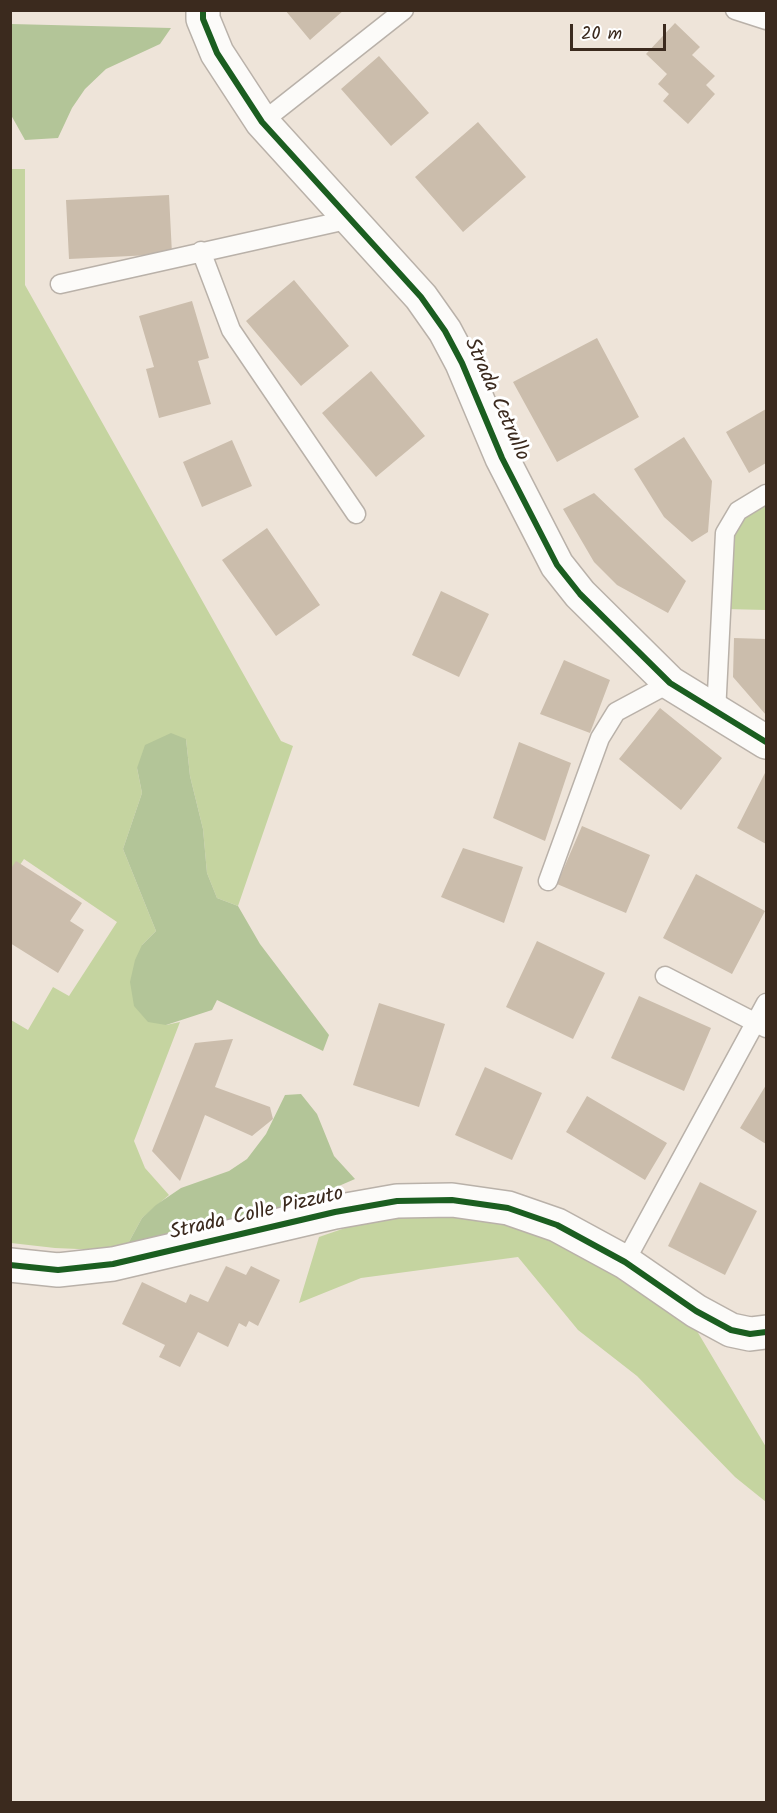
<!DOCTYPE html>
<style>
body{margin:0}
#map{position:relative;width:777px;height:1813px;overflow:hidden;background:#eee4d9;font-family:Kalam,sans-serif}
canvas{display:block}
.frame{position:absolute;inset:0;border:12px solid #3b2a1e;pointer-events:none}
.scale{position:absolute;left:570px;top:24px;width:96px;height:27px;box-sizing:border-box;border:3px solid #3b2a1e;border-top:0;padding-left:8px;font-size:18px;line-height:21px;white-space:nowrap;color:#3b2a1e;-webkit-text-stroke:4px #fff;paint-order:stroke}
</style>
<div id="map">
<canvas width="777" height="1813"></canvas>
<div class="frame"></div>
<div class="scale">20 m</div>
</div>
<script>
const g = document.querySelector('canvas').getContext('2d');
g.lineJoin = 'round';
function fill(path, color) {
  g.fillStyle = color;
  g.fill(path, 'evenodd');
}
function shape(rows) {
  const path = new Path2D();
  for (const r of rows) {
    path.moveTo(r[0], r[1]);
    for (let i = 2; i < r.length; i += 2) path.lineTo(r[i], r[i + 1]);
  }
  return path;
}
function strokePath(path, color, width, dash) {
  g.strokeStyle = color;
  g.lineWidth = width;
  g.lineCap = dash ? 'butt' : 'round';
  g.setLineDash(dash || []);
  g.stroke(path);
}
function drawText(font, color, halo, rows, align = 'center') {
  g.font = font + ' Kalam,sans-serif';
  g.lineWidth = 6;
  g.setLineDash([]);
  g.textBaseline = 'middle';
  g.strokeStyle = halo;
  g.fillStyle = color;
  for (const [text, x, y, turn = 0] of rows) {
    g.save();
    g.translate(x, y);
    g.rotate((+turn || 0) * Math.PI / 180);
    g.textAlign = isNaN(turn) ? turn : align;
    if (halo) g.strokeText(text, 0, 0);
    g.fillText(text, 0, 0);
    g.restore();
  }
}
fill(shape([
 [11,169,25,169,25,285,281,741,293,746,238,906,217,898,207,873,203,829,190,776,186,739,137,768,142,793,123,849,156,931,142,945,166,1025,180,1022,134,1141,145,1168,169,1195,142,1218,124,1251,55,1248,11,1243,11,1020,28,1030,53,987,69,996,117,922,24,859,11,878],
 [766,501,766,610,726,609,734,526,754,507],
 [461,1213,597,1251,694,1326,766,1447,766,1502,735,1477,637,1376,578,1330,518,1257,361,1278,299,1303,319,1237,377,1217]
]), '#c5d4a0');
fill(shape([
 [10,24,11,24,171,28,160,44,106,69,85,89,72,108,58,138,25,140,11,115],
 [171,733,186,739,190,776,203,829,207,873,217,898,238,906,260,944,329,1035,323,1051,217,1000,212,1010,166,1025,148,1022,134,1006,130,982,135,960,142,945,156,931,123,849,142,793,137,768,145,745],
 [301,1094,317,1114,334,1156,355,1179,304,1201,124,1251,142,1218,156,1205,181,1188,229,1171,247,1159,266,1134,285,1095]
]), '#b3c598');
fill(shape([
 [285,10,344,10,310,40],
 [675,23,700,47,692,55,715,76,706,85,715,94,688,124,663,101,669,94,658,84,667,74,646,54],
 [379,56,429,113,391,146,341,89],
 [478,122,526,177,463,232,415,177],
 [169,195,172,254,69,259,66,200],
 [294,280,349,346,301,386,246,321],
 [192,301,209,358,198,361,211,404,159,418,146,369,154,367,139,316],
 [597,338,639,417,557,462,513,382],
 [371,371,425,436,376,477,322,413],
 [766,409,766,463,749,473,726,432],
 [684,437,712,481,708,532,692,542,664,517,634,469],
 [232,440,252,486,202,507,183,462],
 [594,493,686,581,668,613,617,585,594,562,563,509],
 [267,528,320,605,276,636,222,560],
 [441,591,489,614,459,677,412,655],
 [734,638,766,639,766,715,733,677],
 [564,660,610,680,590,733,540,714],
 [660,708,722,758,681,810,619,759],
 [519,742,571,763,545,841,493,818],
 [766,771,766,844,737,828],
 [582,826,650,855,626,913,557,884],
 [463,848,523,867,504,923,441,897],
 [16,861,82,903,70,921,84,930,58,973,10,943,10,870],
 [696,874,765,911,732,974,663,938],
 [537,941,605,973,573,1039,506,1007],
 [639,996,711,1028,684,1091,611,1058],
 [379,1003,445,1024,419,1107,353,1085],
 [233,1039,215,1087,270,1107,273,1119,252,1136,205,1115,180,1181,152,1151,195,1043],
 [485,1067,542,1093,512,1160,455,1135],
 [766,1085,766,1144,740,1128],
 [587,1096,667,1143,645,1180,566,1132],
 [700,1182,757,1211,725,1275,668,1246],
 [226,1266,246,1275,251,1266,280,1280,258,1326,249,1321,246,1327,239,1323,228,1347,198,1332,180,1367,159,1357,165,1345,122,1324,142,1282,186,1303,190,1294,208,1302]
]), '#cbbdac');
const lane = shape([
 [735,10,766,20],
 [262,122,404,10],
 [201,251,231,330,356,514],
 [60,284,351,219],
 [716,713,725,533,738,511,766,494],
 [548,881,600,738,616,712,670,683],
 [665,976,766,1028],
 [625,1262,766,1003]
]);
const street = shape([
 [203,10,203,19,217,53,262,122,421,297,445,331,462,363,502,458,557,565,580,594,670,683,766,742],
 [10,1265,58,1270,113,1264,335,1212,397,1201,452,1200,508,1208,557,1225,625,1262,696,1311,731,1330,750,1334,766,1332]
]);
strokePath(lane, '#b9b1a9', 21);
strokePath(street, '#b9b1a9', 36);
strokePath(lane, '#fcfbf9', 18);
strokePath(street, '#fcfbf9', 33);
strokePath(shape([
 [203,10,203,19,217,53,262,122,421,297,445,331,462,363,502,458,557,565,580,594,670,683,766,742],
 [10,1265,58,1270,113,1264,335,1212,397,1201,452,1200,508,1208,557,1225,625,1262,696,1311,731,1330,750,1334,766,1332]
]), '#1b5e20', 6);
drawText('21px', '#3b2a1e', '#fff', [
 ["Strada Cetrullo",495,400,66],
 ["Strada Colle Pizzuto",257,1215,-13]
]);
</script>
